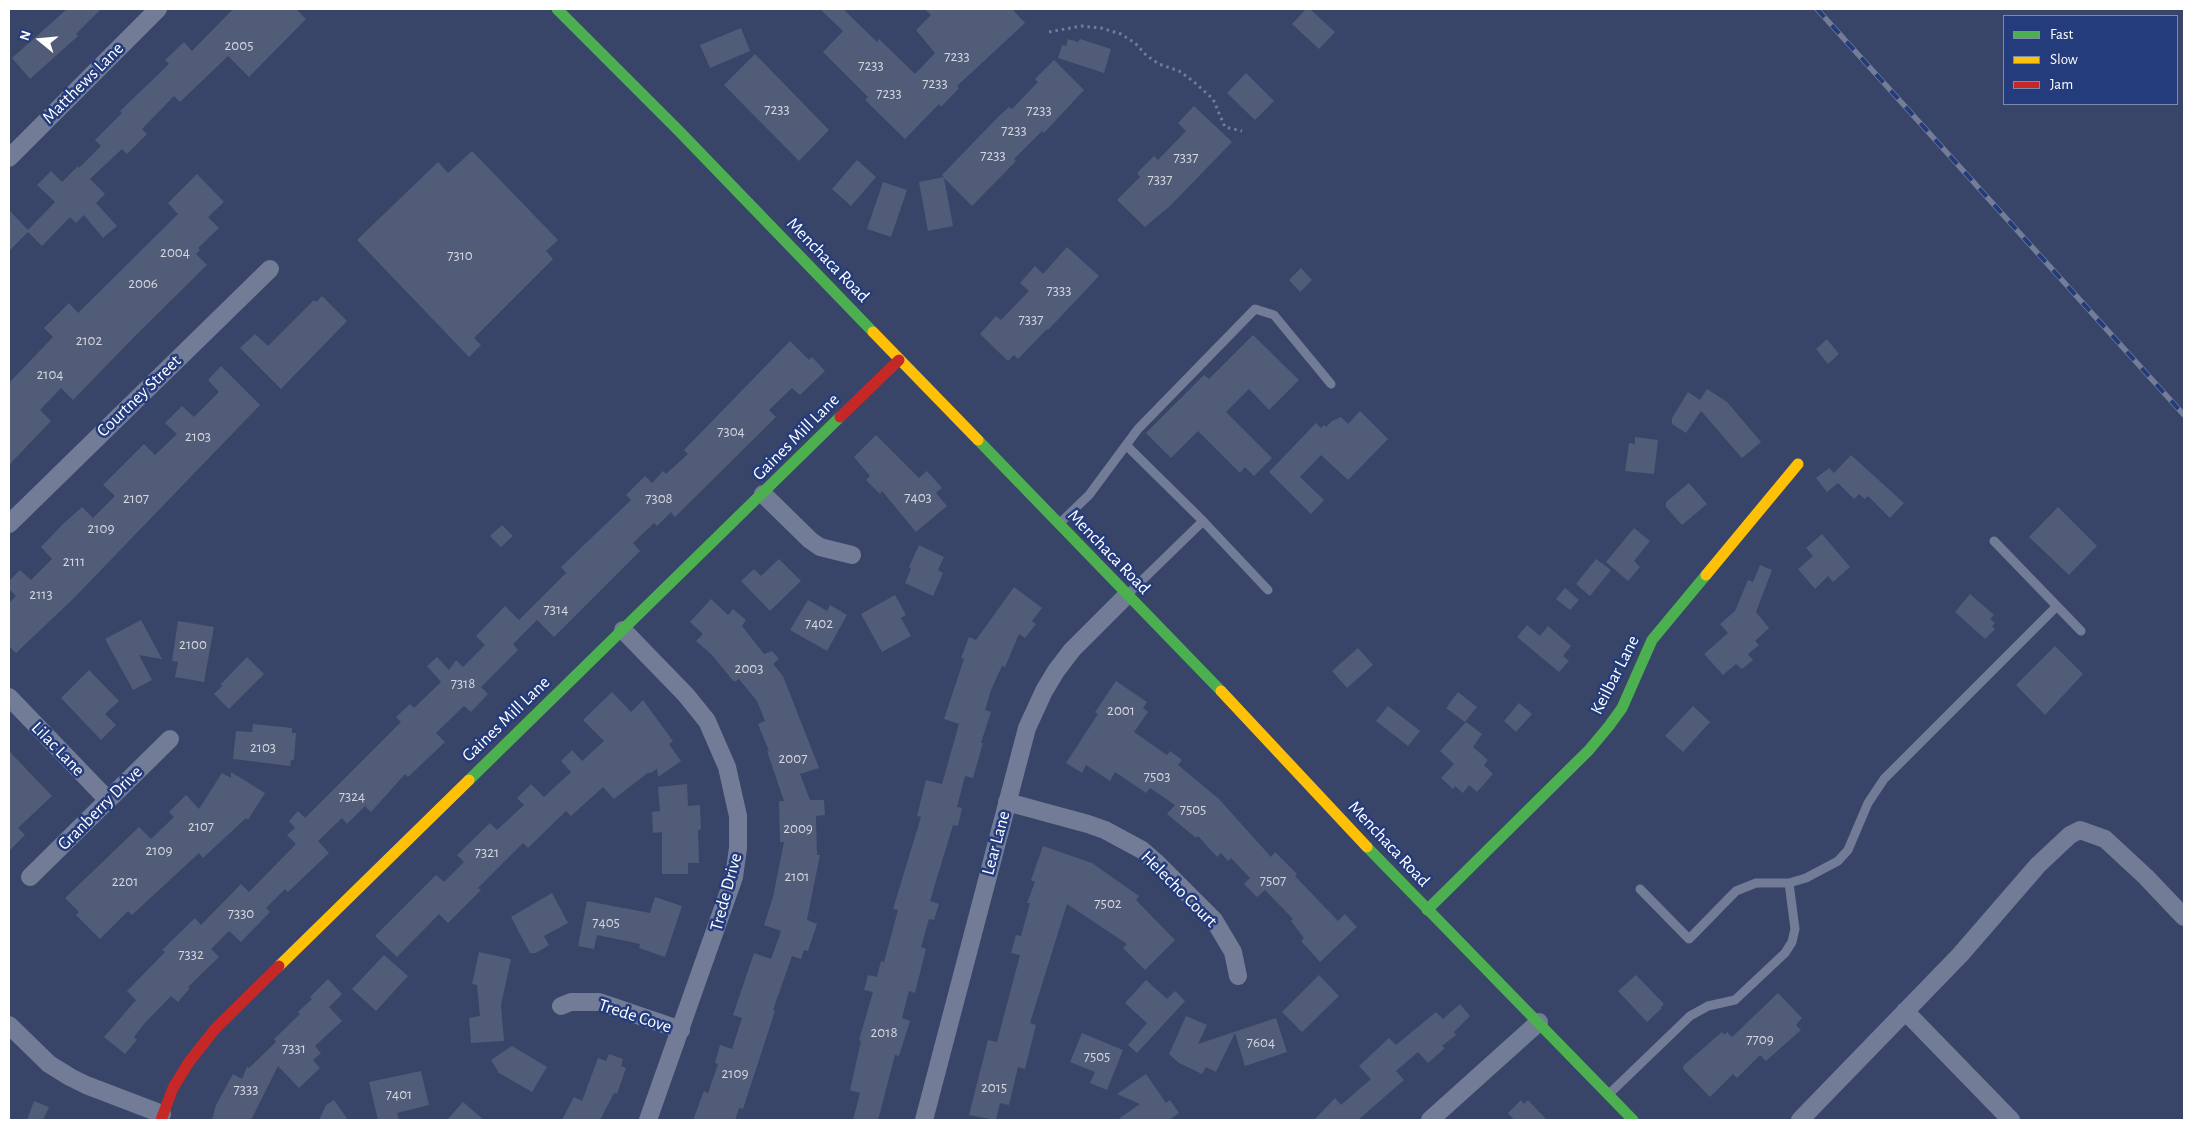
<!DOCTYPE html>
<style>
body{margin:0}
#map{position:relative;width:2193px;height:1129px;overflow:hidden;background:#384568;font-family:"Alegreya Sans",sans-serif}
canvas{display:block}
.frame{position:absolute;inset:0;border:10px solid #fff;pointer-events:none}
.legend{position:absolute;left:2003px;top:15px;width:175px;height:90px;box-sizing:border-box;background:#243c7c;border:1px solid #7c8ab0;margin:0;padding:6px 9px;list-style:none;font-size:15px;color:#fff}
.legend li{display:flex;align-items:center;gap:10px;height:25px}
.legend b{width:25px;border:1px solid #7c8ab0}
.north{position:absolute;left:15px;top:15px;width:50px;height:50px;-webkit-text-stroke:4px #243c7c;paint-order:stroke;rotate:287deg;font-size:14px;font-weight:700;line-height:20px;text-align:center;color:#fff}
.north::after{content:'';display:block;margin:auto;width:18px;height:22px;background:#fff;clip-path:polygon(50% 0,100% 100%,50% 72%,0 100%)}
</style>
<div id="map">
<canvas width="2193" height="1129"></canvas>
<div class="frame"></div>
<ul class="legend">
<li><b style="height:6px;background:#4caf50"></b>Fast</li>
<li><b style="height:6px;background:#ffc107"></b>Slow</li>
<li><b style="height:6px;background:#c62828"></b>Jam</li>
</ul>
<div class="north">N</div>
</div>
<script>
const g = document.querySelector('canvas').getContext('2d');
g.lineJoin = 'round';
function fill(path, color) {
  g.fillStyle = color;
  g.fill(path, 'evenodd');
}
function shape(rows) {
  const path = new Path2D();
  for (const r of rows) {
    path.moveTo(r[0], r[1]);
    for (let i = 2; i < r.length; i += 2) path.lineTo(r[i], r[i + 1]);
  }
  return path;
}
function strokePath(path, color, width, dash) {
  g.strokeStyle = color;
  g.lineWidth = width;
  g.lineCap = dash ? 'butt' : 'round';
  g.setLineDash(dash || []);
  g.stroke(path);
}
function drawText(font, color, halo, rows, align = 'center') {
  g.font = font + ' "Alegreya Sans",sans-serif';
  g.lineWidth = 5;
  g.setLineDash([]);
  g.textBaseline = 'middle';
  g.strokeStyle = halo;
  g.fillStyle = color;
  for (const [text, x, y, turn = 0] of rows) {
    g.save();
    g.translate(x, y);
    g.rotate((+turn || 0) * Math.PI / 180);
    g.textAlign = isNaN(turn) ? turn : align;
    if (halo) g.strokeText(text, 0, 0);
    g.fillText(text, 0, 0);
    g.restore();
  }
}
fill(shape([
 [67,9,101,9,76,34,78,36,30,79,12,58],
 [233,9,296,9,306,19,249,77,228,56,180,102,174,96,142,129,147,134,127,154,122,149,90,179,105,194,96,203,117,226,103,238,84,215,76,223,70,217,42,246,28,232,9,251,9,210,28,230,55,202,37,185,51,171,62,182,78,166,79,168,101,146,95,140,122,113,120,111,169,64,165,60,184,42,192,51],
 [820,9,843,9,877,42,879,39,915,74,935,53,916,30,931,15,925,9,1012,9,1025,23,957,86,959,88,941,107,939,104,905,139,865,100,868,97,823,52,843,31],
 [1306,9,1310,9,1335,32,1319,49,1292,24],
 [741,28,750,51,710,68,700,45],
 [1068,39,1078,42,1080,39,1111,49,1104,73,1058,58,1062,45,1066,46],
 [755,54,829,130,799,161,724,85],
 [1054,60,1084,90,1044,133,1042,131,1014,159,1016,161,972,206,944,178,953,226,928,231,919,182,944,177,942,175,998,117,1009,107,1012,109,1038,82,1035,79],
 [1246,73,1274,101,1255,120,1227,93],
 [1194,106,1232,142,1170,206,1145,227,1117,200,1140,177,1137,173,1154,156,1158,160,1186,131,1178,123],
 [472,151,558,240,546,251,553,259,474,338,481,345,469,357,357,240,438,162,448,173],
 [857,160,876,177,851,206,832,189],
 [197,174,224,202,208,217,219,228,198,248,200,250,196,254,207,265,135,336,73,400,61,388,40,410,51,421,9,465,9,383,53,337,44,328,69,303,78,313,178,214,168,203],
 [883,182,907,190,891,237,867,229],
 [1067,247,1099,276,1048,330,1047,329,1018,359,1014,355,1008,361,980,334,996,316,1001,320,1029,291,1020,283,1035,266,1043,274],
 [1301,268,1312,280,1300,292,1289,280],
 [322,296,347,321,281,389,240,348,255,334,268,346,314,300,316,302],
 [1253,335,1299,380,1269,410,1249,389,1226,412,1272,458,1254,476,1245,467,1240,473,1198,431,1171,458,1146,433,1204,375,1209,379],
 [1827,339,1839,354,1828,364,1816,349],
 [790,341,809,360,812,357,825,371,800,395,792,388,769,410,776,417,675,517,671,512,657,526,654,523,633,543,640,551,554,637,537,620,513,644,518,650,481,687,488,694,471,712,464,706,436,733,445,742,408,777,405,774,371,812,365,806,347,824,342,818,318,841,329,853,288,892,285,889,266,908,270,912,241,942,229,931,211,949,219,957,188,987,190,988,178,1002,171,996,144,1024,134,1037,137,1040,125,1054,104,1037,136,1000,127,991,165,952,162,950,195,918,201,925,241,884,249,892,296,844,287,835,295,828,289,821,298,811,305,818,401,722,396,717,410,704,414,708,441,682,427,666,437,657,449,670,456,660,463,667,485,645,476,636,505,606,519,620,566,573,561,567,631,500,626,495,645,476,652,483,663,471,666,474,688,454,684,450],
 [221,366,260,405,74,598,16,653,9,646,9,603,16,596,9,589,9,581,20,570,31,580,52,559,41,547,62,525,82,507,93,518,115,496,103,485,144,444,155,455,177,434,165,423,182,406,194,417,219,392,208,380],
 [1707,389,1727,402,1761,442,1742,458,1701,411,1686,433,1672,424,1672,418,1688,392,1700,400],
 [1360,411,1388,439,1348,480,1321,455,1300,477,1324,500,1311,514,1269,472,1316,423,1321,428,1324,425,1326,427,1332,421,1341,417,1348,424],
 [876,435,919,478,927,471,942,488,936,493,947,506,916,532,882,491,880,494,866,480,870,476,854,457],
 [1635,437,1658,440,1654,474,1625,471,1629,443,1635,444],
 [1851,455,1904,503,1890,518,1868,496,1865,499,1859,494,1854,499,1838,483,1827,492,1816,478,1829,468,1834,473],
 [1689,483,1707,504,1682,525,1666,507,1666,502],
 [2058,507,2097,546,2069,575,2029,537],
 [502,525,513,536,501,547,490,536],
 [1634,528,1650,541,1634,561,1640,567,1628,581,1606,562],
 [1822,534,1850,567,1833,582,1828,576,1815,589,1798,569,1813,556,1806,548],
 [919,545,944,557,938,570,943,573,933,596,905,583,911,569,909,567],
 [779,559,801,581,770,611,741,581,754,569,761,576],
 [1596,559,1611,570,1590,596,1576,584],
 [1760,565,1772,570,1756,612,1769,628,1755,641,1759,645,1748,654,1753,660,1742,669,1736,664,1723,675,1704,654,1728,633,1720,624,1735,611,1748,580,1753,582],
 [1014,587,1042,608,1032,621,1036,624,1025,638,1019,634,1005,667,1002,666,991,690,985,710,991,712,981,743,983,743,973,778,965,776,957,807,962,808,958,826,953,825,930,901,939,904,934,920,929,919,921,947,926,949,915,993,909,991,902,1018,910,1021,899,1056,895,1055,878,1120,853,1120,860,1093,850,1090,861,1041,859,1040,873,992,864,990,868,975,877,977,881,961,884,962,898,910,893,909,921,817,917,816,926,780,942,784,959,724,944,719,964,659,961,658,969,637,976,640],
 [1565,588,1579,600,1570,610,1556,599],
 [1970,594,1994,615,1990,619,1995,623,1992,626,1995,629,1985,639,1955,612],
 [895,595,906,615,901,618,911,636,882,652,861,614],
 [711,599,728,615,733,609,746,620,742,626,764,654,772,651,779,659,773,664,783,676,819,768,800,774,810,800,824,800,825,815,816,816,817,855,820,855,807,920,817,924,808,951,804,950,801,959,792,956,773,1010,775,1011,743,1109,739,1108,735,1120,693,1120,704,1091,708,1093,718,1064,715,1063,720,1045,732,1049,742,1018,733,1015,754,953,771,959,781,931,764,925,773,897,784,842,780,842,779,801,784,801,767,751,769,751,758,724,765,721,757,701,739,679,734,682,712,655,696,641,703,634,690,622],
 [808,600,827,611,830,605,847,615,827,651,790,630],
 [141,620,162,659,139,655,152,680,133,690,105,639],
 [178,621,214,627,204,682,175,677,178,662,172,661],
 [1527,625,1540,636,1548,626,1571,646,1563,656,1569,661,1559,672,1517,637],
 [2055,646,2083,674,2045,715,2016,685],
 [1358,648,1373,665,1347,688,1332,671],
 [247,657,264,674,229,709,214,694,223,685,220,685],
 [89,670,119,701,105,714,116,725,101,740,61,698],
 [1116,681,1147,702,1143,708,1148,712,1134,732,1167,755,1170,751,1182,760,1178,765,1219,799,1271,857,1275,852,1297,874,1295,876,1338,921,1345,914,1357,927,1320,962,1301,941,1304,938,1291,921,1293,919,1265,890,1257,897,1244,884,1250,878,1231,858,1228,861,1221,853,1217,857,1198,836,1196,838,1167,814,1175,805,1150,788,1146,793,1115,772,1110,781,1086,765,1082,773,1066,763,1098,714,1095,712],
 [612,692,631,712,643,700,673,741,669,744,681,761,658,777,657,769,649,774,649,772,614,799,603,787,571,816,566,811,528,848,523,843,478,888,481,890,448,923,439,914,397,957,375,936,436,875,444,882,464,862,457,855,490,823,497,830,524,805,517,798,531,784,544,797,571,772,561,761,572,750,582,761,604,741,583,720],
 [1458,692,1477,707,1465,722,1446,708],
 [1519,703,1532,714,1516,732,1504,721],
 [1388,706,1420,731,1408,746,1376,721],
 [1693,706,1710,722,1683,752,1665,736],
 [1466,722,1482,734,1473,747,1488,760,1484,765,1493,774,1477,792,1469,785,1463,793,1455,786,1453,789,1441,778,1454,764,1440,751],
 [253,724,292,728,292,733,296,733,294,760,291,760,290,766,233,759,236,731,252,732],
 [9,751,52,796,18,828,25,835,9,851],
 [231,772,265,793,248,820,246,818,203,858,199,853,132,915,128,911,100,939,76,915,79,912,65,898,139,827,151,839,174,817,169,812,186,795,199,809,222,773,231,778],
 [687,784,688,806,700,805,701,829,698,830,699,863,688,863,688,874,662,874,662,832,653,833,652,812,660,811,658,787],
 [1043,846,1092,863,1139,896,1136,900,1175,940,1145,970,1123,948,1127,944,1067,904,1030,1023,1036,1025,1025,1069,1018,1067,1009,1105,1000,1103,996,1120,969,1115,988,1040,997,1042,1020,955,1011,953,1016,935,1021,936,1030,903,1027,903,1035,882,1031,880],
 [552,893,568,923,544,936,549,945,536,953,530,953,511,917],
 [655,897,682,906,665,957,639,948,640,944,597,935,594,949,578,946,587,901,650,913],
 [479,952,511,959,501,1005,504,1041,471,1043,469,1018,480,1016,477,985,472,984],
 [384,955,408,976,376,1011,352,989],
 [1319,975,1339,996,1302,1032,1282,1012],
 [1636,975,1664,1004,1661,1007,1662,1008,1647,1022,1618,991],
 [328,979,342,994,329,1007,342,1021,315,1046,321,1053,313,1060,320,1068,299,1088,278,1066,251,1120,212,1120,216,1105,233,1074,242,1079,247,1067,249,1068,276,1042,274,1039,300,1014,298,1012,312,999,310,997],
 [1146,980,1167,999,1175,991,1185,1001,1137,1053,1128,1045,1147,1023,1125,1003],
 [1778,993,1802,1018,1796,1025,1801,1030,1766,1061,1760,1055,1737,1078,1733,1074,1710,1097,1683,1069,1684,1065,1722,1032,1725,1035,1727,1032,1732,1037],
 [1460,1004,1470,1016,1454,1032,1456,1035,1442,1046,1445,1048,1428,1063,1418,1052,1396,1071,1404,1080,1358,1120,1314,1120,1335,1098,1341,1105,1371,1079,1359,1066,1389,1038,1396,1045,1436,1012,1443,1019],
 [1186,1016,1207,1025,1198,1044,1276,1018,1287,1052,1245,1066,1235,1033,1216,1072,1206,1067,1202,1074,1179,1063,1169,1054],
 [1082,1033,1123,1050,1107,1090,1090,1083,1095,1072,1070,1062],
 [512,1046,547,1067,532,1092,499,1073,491,1060],
 [609,1054,623,1059,621,1066,626,1068,617,1094,614,1093,600,1120,562,1120,574,1097,582,1101,598,1058,606,1061],
 [421,1071,429,1105,397,1113,399,1120,378,1120,369,1082],
 [1146,1074,1166,1103,1170,1100,1179,1113,1169,1120,1117,1120,1140,1104,1117,1094],
 [334,1100,348,1120,319,1120,326,1105],
 [1521,1100,1524,1104,1528,1100,1547,1120,1514,1120,1508,1113],
 [34,1101,49,1107,43,1120,27,1120],
 [463,1102,484,1120,447,1120]
]), '#515c78');
strokePath(shape([
 [1049,32,1081,26,1101,28,1121,34,1135,43,1147,56,1159,64,1179,71,1193,81,1213,99,1225,127,1242,131]
]), '#737c97', 3, [2.5, 4]);
strokePath(shape([
 [1126,445,1203,521,1268,590],
 [1060,523,1089,495,1138,429,1255,309,1274,315,1331,384],
 [1994,541,2081,631],
 [1128,594,1203,521],
 [1640,889,1689,939,1736,891,1756,883,1789,883],
 [1609,1094,1690,1016,1708,1006,1735,1000,1785,953,1792,942,1795,929,1789,883,1806,878,1838,861,1848,850,1868,803,1884,779,2057,606]
]), '#737c97', 9);
strokePath(shape([
 [9,158,158,9],
 [763,494,810,540,820,547,852,555],
 [9,524,270,269],
 [623,630,686,695,707,721,727,767,738,816,738,848,734,877,648,1120],
 [9,697,108,800],
 [1007,802,1088,824,1105,830,1142,850,1157,863,1214,920,1233,952,1238,976],
 [30,877,170,739],
 [561,1006,571,1002,599,1002,681,1030],
 [1905,1011,2011,1120],
 [9,1025,49,1064,70,1077,86,1085,162,1114],
 [924,1120,1027,728,1044,691,1056,671,1072,650,1126,596],
 [1430,1120,1539,1022],
 [1800,1120,1960,955,2038,865,2070,835,2080,830,2105,839,2146,877,2184,917]
]), '#737c97', 18);
strokePath(shape([
 [557,9,679,131,873,332],
 [978,440,1221,691],
 [469,780,840,417],
 [1367,847,1633,1120],
 [1427,910,1589,750,1609,726,1622,708,1652,640,1706,575]
]), '#4caf50', 11);
strokePath(shape([
 [873,332,978,440],
 [1706,575,1798,464],
 [1221,691,1367,847],
 [279,966,469,780]
]), '#ffc107', 11);
strokePath(shape([
 [840,417,899,360],
 [161,1120,173,1088,189,1062,215,1029,279,966]
]), '#c62828', 11);
const rail = shape([
 [1817,9,2184,415]
]);
strokePath(rail, '#747d97', 5.5);
strokePath(rail, '#243c7c', 4, [11]);
drawText('15px', '#d4d6dd', null, [
 ["2005",239,45],
 ["7233",957,56],
 ["7233",871,65],
 ["7233",935,83],
 ["7233",889,93],
 ["7233",777,109],
 ["7233",1039,110],
 ["7233",1014,130],
 ["7233",993,155],
 ["7337",1186,157],
 ["7337",1160,179],
 ["2004",175,252],
 ["7310",460,255],
 ["2006",143,283],
 ["7333",1059,290],
 ["7337",1031,319],
 ["2102",89,340],
 ["2104",50,374],
 ["7304",731,431],
 ["2103",198,436],
 ["7403",918,497],
 ["2107",136,498],
 ["7308",659,498],
 ["2109",101,528],
 ["2111",74,561],
 ["2113",41,594],
 ["7314",556,609],
 ["7402",819,623],
 ["2100",193,644],
 ["2003",749,668],
 ["7318",463,683],
 ["2001",1121,710],
 ["2103",263,747],
 ["2007",793,758],
 ["7503",1157,776],
 ["7324",352,796],
 ["7505",1193,809],
 ["2107",201,826],
 ["2009",798,828],
 ["2109",159,850],
 ["7321",487,852],
 ["2101",797,876],
 ["7507",1273,880],
 ["2201",125,881],
 ["7502",1108,903],
 ["7330",241,913],
 ["7405",606,922],
 ["7332",191,954],
 ["2018",884,1032],
 ["7709",1760,1039],
 ["7604",1261,1042],
 ["7331",294,1048],
 ["7505",1097,1056],
 ["2109",735,1073],
 ["2015",994,1087],
 ["7333",246,1089],
 ["7401",399,1094]
]);
drawText('18px', '#fff', '#243c7c', [
 ["Matthews Lane",83,83,-45],
 ["Menchaca Road",828,260,46],
 ["Courtney Street",139,396,-44],
 ["Gaines Mill Lane",796,437,-45],
 ["Menchaca Road",1109,552,46],
 ["Keilbar Lane",1615,675,-63],
 ["Gaines Mill Lane",506,719,-44],
 ["Lilac Lane",58,749,46],
 ["Granberry Drive",100,808,-45],
 ["Lear Lane",996,843,-75],
 ["Menchaca Road",1389,844,47],
 ["Helecho Court",1179,889,45],
 ["Trede Drive",726,892,-75],
 ["Trede Cove",635,1016,18]
]);
</script>
